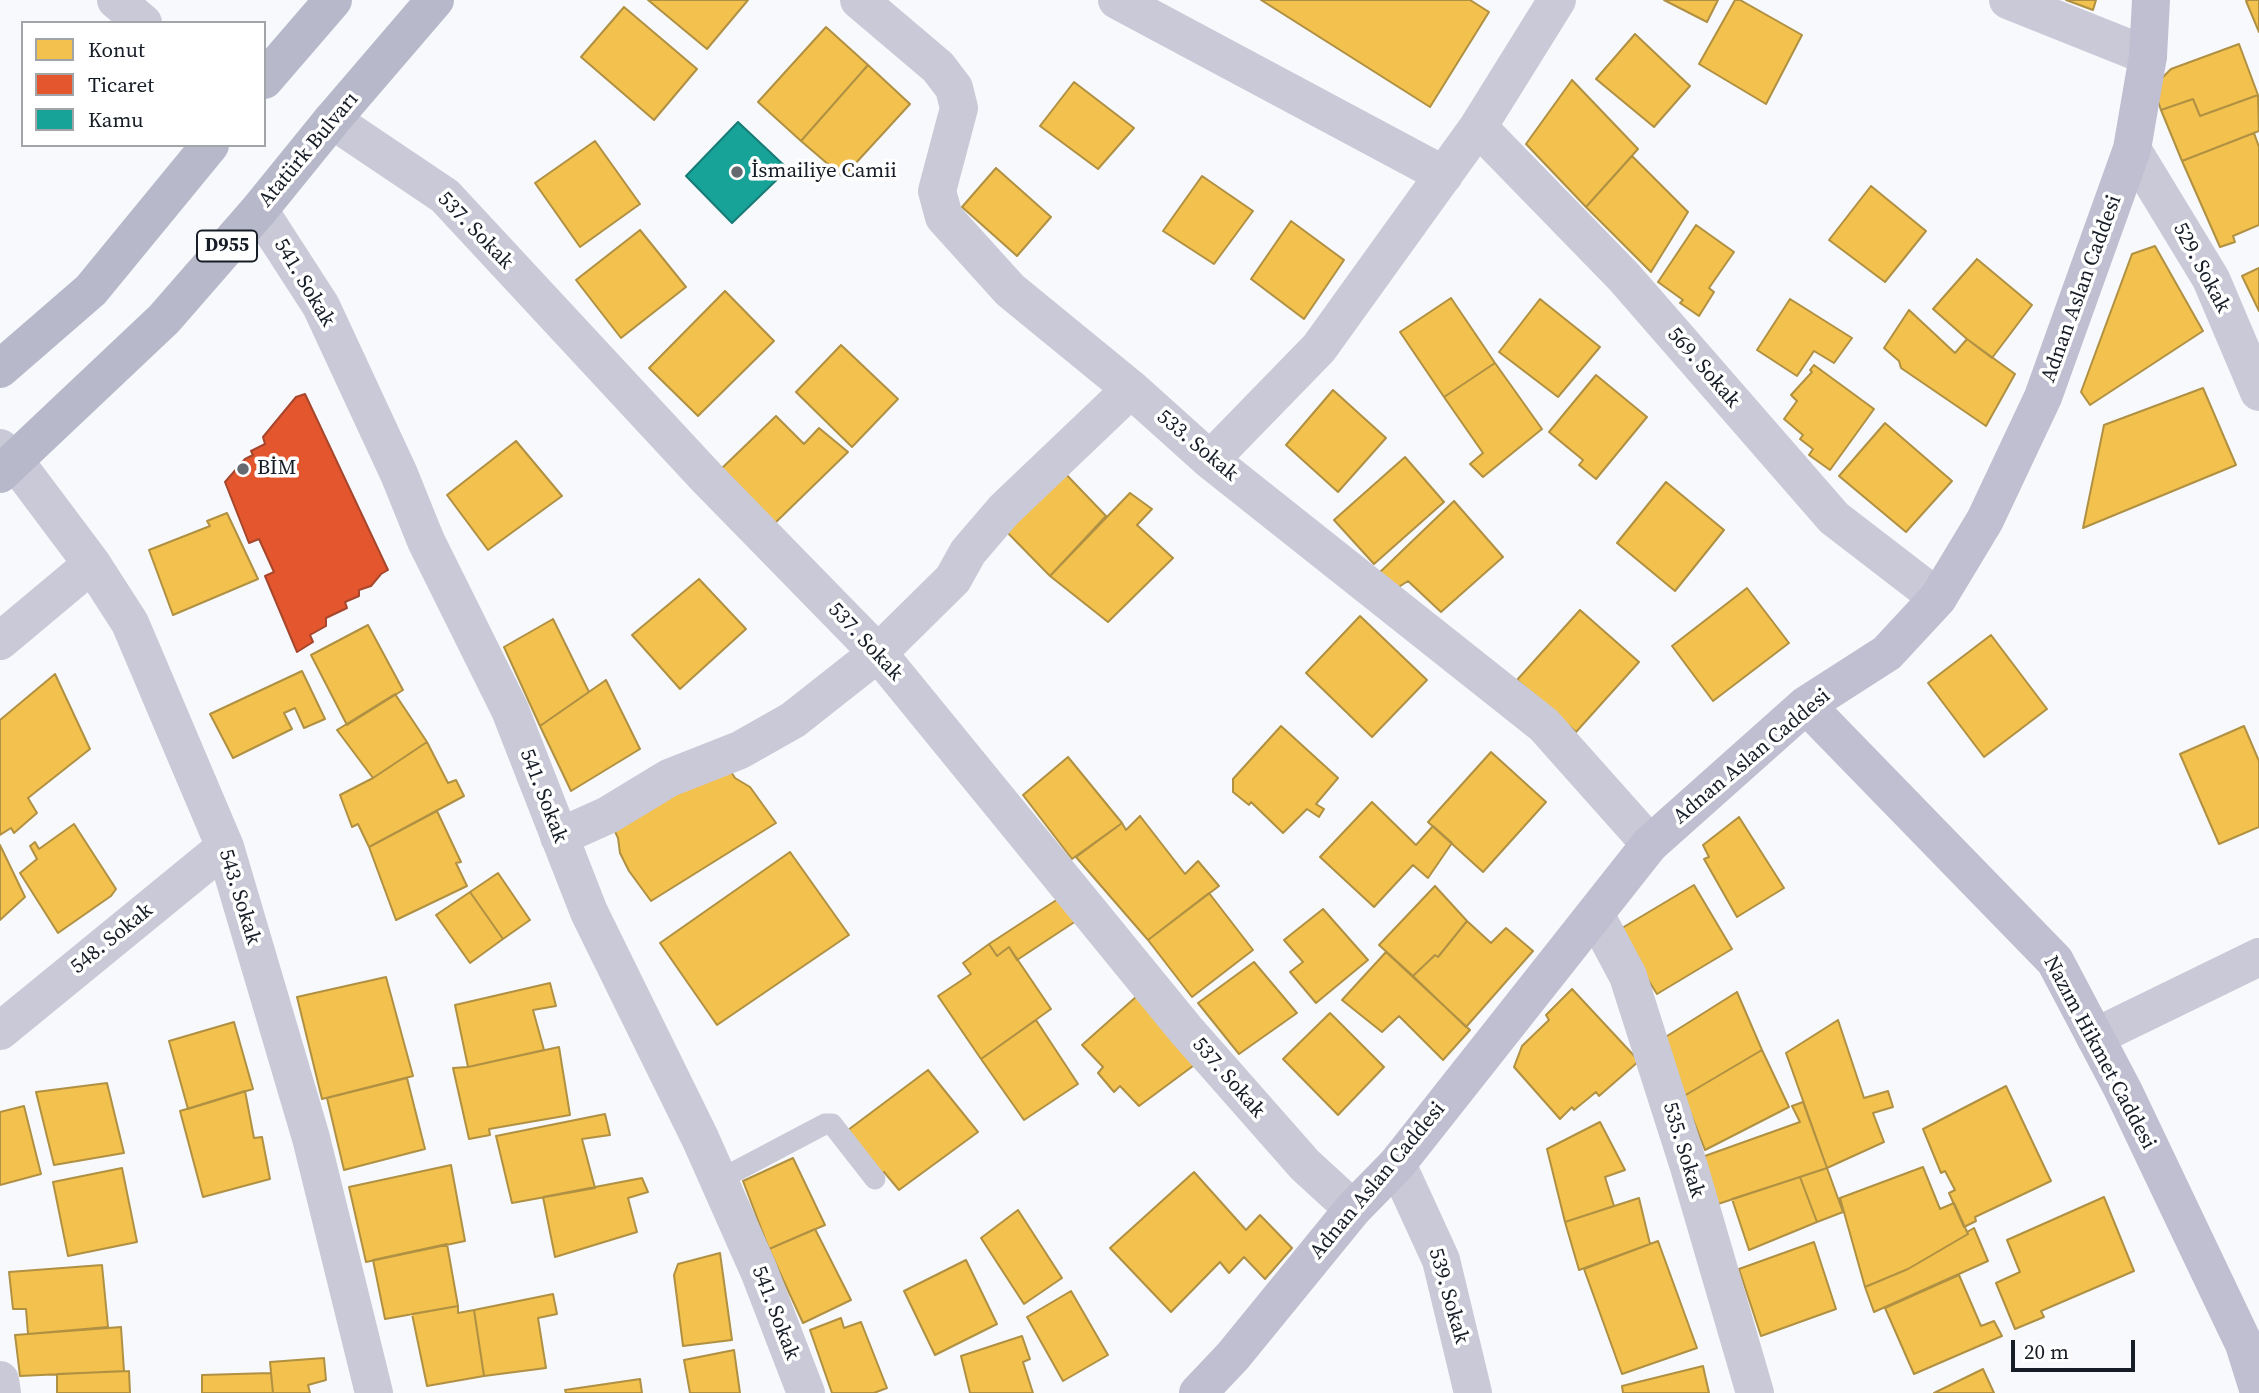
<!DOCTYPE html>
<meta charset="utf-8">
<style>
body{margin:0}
#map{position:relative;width:2259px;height:1393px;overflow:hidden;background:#f7f9fc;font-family:"Source Serif 4",serif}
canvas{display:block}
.legend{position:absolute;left:21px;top:21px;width:245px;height:126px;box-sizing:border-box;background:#fff;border:2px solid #a2a5a8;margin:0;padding:9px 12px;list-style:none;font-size:21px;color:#161d26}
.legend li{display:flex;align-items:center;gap:14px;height:35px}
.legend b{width:35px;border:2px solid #a2a5a8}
.scale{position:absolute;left:2011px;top:1340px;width:124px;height:32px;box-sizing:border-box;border:4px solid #161d26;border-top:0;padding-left:9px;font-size:21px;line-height:24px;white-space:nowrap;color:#161d26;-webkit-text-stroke:5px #fff;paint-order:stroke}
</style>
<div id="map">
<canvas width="2259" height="1393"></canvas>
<ul class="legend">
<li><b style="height:19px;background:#f2c14e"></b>Konut</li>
<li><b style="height:19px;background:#e4572e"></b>Ticaret</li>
<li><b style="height:19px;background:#17a398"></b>Kamu</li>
</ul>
<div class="scale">20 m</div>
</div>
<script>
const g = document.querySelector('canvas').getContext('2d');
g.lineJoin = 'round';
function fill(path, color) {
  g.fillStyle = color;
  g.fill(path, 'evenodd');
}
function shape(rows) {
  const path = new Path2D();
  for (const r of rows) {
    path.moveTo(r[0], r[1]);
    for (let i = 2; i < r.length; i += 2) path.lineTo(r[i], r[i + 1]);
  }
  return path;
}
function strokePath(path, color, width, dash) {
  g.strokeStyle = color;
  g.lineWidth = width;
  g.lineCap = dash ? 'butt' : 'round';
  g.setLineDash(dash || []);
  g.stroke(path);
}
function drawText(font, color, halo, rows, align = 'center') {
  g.font = font + ' "Source Serif 4",serif';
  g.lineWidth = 7;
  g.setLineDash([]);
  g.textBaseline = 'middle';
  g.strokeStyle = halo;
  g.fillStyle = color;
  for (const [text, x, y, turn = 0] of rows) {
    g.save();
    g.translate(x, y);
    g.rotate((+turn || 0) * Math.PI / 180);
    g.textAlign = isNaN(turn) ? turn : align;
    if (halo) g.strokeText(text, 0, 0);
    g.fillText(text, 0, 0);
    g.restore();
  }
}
const homes = shape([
 [648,0,748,0,707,49,648,0],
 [1261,0,1470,0,1489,12,1430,107,1261,0],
 [1664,0,1718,0,1707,22,1664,0],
 [1735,0,1740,0,1802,35,1766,104,1699,64,1735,0],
 [2066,0,2096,0,2093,10,2066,0],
 [2249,0,2259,0,2259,32,2246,1,2249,0],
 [624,7,697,69,654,120,581,57,624,7],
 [826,27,868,65,801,141,758,102,826,27],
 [1635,34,1690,86,1654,127,1596,79,1635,34],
 [2239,44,2258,95,2200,116,2193,99,2161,110,2153,87,2171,69,2239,44],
 [868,65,910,104,843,177,801,141,868,65],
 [1572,80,1638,149,1586,207,1526,144,1572,80],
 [1074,82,1134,128,1098,169,1040,126,1074,82],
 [2258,95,2259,131,2182,161,2161,110,2193,99,2200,116,2258,95],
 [2254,133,2259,147,2259,225,2233,236,2235,242,2220,247,2182,161,2254,133],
 [595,141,640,204,580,247,535,183,595,141],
 [1632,156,1688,212,1651,272,1586,207,1632,156],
 [996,168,1051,217,1017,256,962,207,996,168],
 [1202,176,1253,211,1214,264,1163,231,1202,176],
 [1871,186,1926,231,1885,282,1829,240,1871,186],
 [1291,221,1344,260,1304,319,1251,279,1291,221],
 [1696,225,1734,252,1709,288,1714,292,1699,316,1680,303,1683,300,1658,282,1696,225],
 [640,230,686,287,621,338,576,280,640,230],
 [2155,246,2203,331,2090,405,2081,392,2132,254,2155,246],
 [1977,259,2032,305,1992,358,1967,339,1933,309,1977,259],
 [2259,268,2259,311,2242,276,2259,268],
 [725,291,774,341,698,416,649,368,725,291],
 [1451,298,1495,363,1444,397,1400,332,1451,298],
 [1540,299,1600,347,1558,397,1499,352,1540,299],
 [1790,299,1852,338,1834,363,1814,351,1797,376,1757,350,1790,299],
 [1909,310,1955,353,1967,339,2015,374,1986,426,1901,368,1899,361,1884,348,1909,310],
 [841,345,898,399,852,447,796,392,841,345],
 [1495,363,1542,429,1483,477,1470,464,1483,453,1444,397,1495,363],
 [1814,365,1874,409,1830,470,1809,455,1813,449,1800,439,1803,435,1784,419,1797,401,1791,395,1812,372,1810,370,1814,365],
 [1596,375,1647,417,1596,479,1579,465,1583,460,1549,432,1596,375],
 [2203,388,2236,465,2083,528,2104,425,2203,388],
 [1333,390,1386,438,1338,492,1286,445,1333,390],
 [776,416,804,444,819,428,848,452,774,524,720,470,776,416],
 [1885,423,1952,481,1906,532,1839,476,1885,423],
 [516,441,562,496,488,550,447,495,516,441],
 [1405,457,1444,502,1374,564,1334,520,1405,457],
 [1059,467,1106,516,1050,576,1001,526,1059,467],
 [1666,482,1724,530,1675,591,1617,543,1666,482],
 [1130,493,1152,509,1137,525,1173,558,1108,622,1050,576,1130,493],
 [1454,501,1503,557,1441,612,1408,581,1394,590,1377,575,1454,501],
 [227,513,258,579,173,615,149,550,210,526,207,521,227,513],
 [699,579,746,629,680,689,632,635,699,579],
 [1747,588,1789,643,1713,701,1672,646,1747,588],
 [1580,610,1639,662,1576,732,1517,680,1580,610],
 [1360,616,1427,680,1372,737,1306,673,1360,616],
 [553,619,589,692,540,726,504,647,553,619],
 [368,625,403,690,347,725,311,655,368,625],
 [1991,635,2047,709,1984,757,1928,683,1991,635],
 [302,671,325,719,304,728,295,708,284,713,292,729,233,758,210,714,302,671],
 [55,674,90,749,28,798,37,813,14,833,11,828,0,835,0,720,55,674],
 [606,680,640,749,571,791,540,726,606,680],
 [395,694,427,742,373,778,337,730,395,694],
 [1281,726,1338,778,1316,804,1324,809,1319,817,1307,809,1283,833,1251,802,1249,805,1233,792,1233,779,1281,726],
 [2244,726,2259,761,2259,827,2219,844,2180,754,2244,726],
 [427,742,448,783,456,780,464,796,369,847,358,824,352,827,340,795,373,778,427,742],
 [1491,752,1546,802,1483,872,1428,822,1491,752],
 [1068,757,1122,823,1072,859,1023,795,1068,757],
 [726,764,735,778,750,787,776,823,651,901,629,871,620,853,618,838,611,823,726,764],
 [1372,802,1416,845,1433,826,1452,843,1428,878,1413,865,1374,907,1320,857,1372,802],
 [437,811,461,862,456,863,467,886,396,920,369,847,437,811],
 [1140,816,1185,874,1198,861,1219,886,1148,940,1076,857,1122,823,1126,830,1140,816],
 [1739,817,1784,888,1737,917,1704,859,1709,857,1703,845,1739,817],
 [74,824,116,889,111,896,58,933,20,873,37,859,30,846,35,842,39,849,74,824],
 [0,845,25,897,0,920,0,845],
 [790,852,849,935,717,1025,660,943,790,852],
 [498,873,530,920,503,939,470,892,498,873],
 [1694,885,1732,949,1657,994,1617,931,1694,885],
 [1435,886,1467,921,1438,957,1435,955,1413,976,1379,945,1435,886],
 [470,892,503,939,470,963,436,915,470,892],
 [1209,893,1253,950,1192,997,1148,940,1209,893],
 [1058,899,1076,921,1017,960,1009,947,997,956,989,944,1058,899],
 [1323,909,1368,960,1316,1003,1290,972,1303,962,1284,940,1323,909],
 [1467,921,1491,943,1506,928,1533,951,1466,1027,1413,976,1435,955,1438,957,1467,921],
 [989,944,997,956,1009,947,1051,1009,981,1059,938,996,971,974,963,963,989,944],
 [1386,952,1470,1030,1443,1060,1399,1016,1382,1032,1342,1000,1386,952],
 [1254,962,1297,1013,1239,1054,1198,1003,1254,962],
 [386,977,413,1076,322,1099,297,997,386,977],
 [550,983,556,1006,533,1010,544,1050,468,1067,455,1005,550,983],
 [1572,989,1639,1061,1599,1096,1596,1092,1574,1110,1572,1107,1560,1119,1514,1067,1522,1046,1549,1020,1546,1015,1572,989],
 [1737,992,1762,1050,1684,1096,1656,1043,1737,992],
 [1137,996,1197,1063,1139,1106,1120,1086,1114,1092,1098,1073,1103,1067,1082,1045,1137,996],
 [1330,1013,1384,1067,1338,1115,1283,1059,1330,1013],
 [1036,1020,1078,1084,1024,1120,981,1059,1036,1020],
 [1838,1020,1864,1098,1888,1091,1893,1107,1873,1113,1884,1142,1827,1168,1786,1053,1838,1020],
 [234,1022,253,1089,188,1109,169,1041,234,1022],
 [559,1047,570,1115,489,1129,490,1135,469,1139,453,1068,468,1067,559,1047],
 [1762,1050,1789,1107,1705,1150,1684,1096,1762,1050],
 [928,1070,978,1132,899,1190,884,1172,880,1175,848,1130,928,1070],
 [407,1078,425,1149,344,1170,327,1098,407,1078],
 [107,1083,124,1153,54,1165,36,1092,107,1083],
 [2006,1086,2051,1181,1975,1217,1976,1221,1964,1227,1949,1193,1955,1190,1945,1171,1941,1173,1923,1129,2006,1086],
 [245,1091,254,1138,262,1137,270,1179,203,1197,180,1111,245,1091],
 [1803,1102,1827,1168,1718,1204,1702,1157,1800,1122,1792,1106,1803,1102],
 [24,1106,41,1174,0,1185,0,1112,24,1106],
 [605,1114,610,1135,582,1139,595,1188,512,1203,496,1136,605,1114],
 [1600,1122,1625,1170,1605,1177,1614,1206,1565,1222,1547,1149,1600,1122],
 [793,1158,825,1225,769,1249,743,1181,793,1158],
 [451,1165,465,1241,366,1262,349,1187,451,1165],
 [1923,1167,1940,1209,1954,1203,1968,1234,1908,1269,1865,1287,1840,1198,1923,1167],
 [122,1168,137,1242,68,1256,53,1182,122,1168],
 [1827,1168,1843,1212,1817,1222,1800,1177,1827,1168],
 [1194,1172,1246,1230,1260,1215,1292,1248,1265,1279,1244,1257,1229,1273,1220,1262,1171,1312,1110,1248,1194,1172],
 [1800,1177,1817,1222,1749,1250,1732,1199,1800,1177],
 [642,1178,648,1192,628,1198,637,1232,555,1257,543,1197,642,1178],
 [2104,1197,2134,1271,2041,1311,2044,1317,2015,1329,1996,1283,2020,1272,2007,1240,2104,1197],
 [1639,1198,1650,1244,1579,1270,1565,1222,1639,1198],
 [1018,1210,1062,1278,1024,1304,981,1238,1018,1210],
 [1974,1228,1988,1261,1874,1312,1865,1287,1908,1269,1968,1234,1967,1232,1974,1228],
 [815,1229,851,1300,803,1323,769,1249,815,1229],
 [1658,1241,1697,1348,1622,1374,1584,1269,1658,1241],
 [1814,1242,1836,1309,1761,1336,1739,1269,1814,1242],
 [447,1244,458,1306,385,1319,373,1260,447,1244],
 [720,1253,732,1340,683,1346,674,1275,678,1264,720,1253],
 [966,1260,997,1324,935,1355,904,1291,966,1260],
 [102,1265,108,1327,28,1334,26,1309,13,1309,9,1272,102,1265],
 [1959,1275,1981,1326,1994,1321,2002,1336,1914,1374,1885,1308,1959,1275],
 [1071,1291,1108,1355,1063,1381,1027,1317,1071,1291],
 [553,1294,557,1314,538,1318,546,1368,484,1376,474,1310,553,1294],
 [458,1306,458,1313,474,1310,484,1376,427,1386,412,1314,458,1306],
 [841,1318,844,1328,861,1322,887,1388,874,1393,832,1393,810,1330,841,1318],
 [121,1327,124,1371,20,1376,15,1335,121,1327],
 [1022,1336,1030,1359,1023,1362,1033,1393,970,1393,961,1356,1022,1336],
 [734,1350,740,1393,690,1393,684,1360,734,1350],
 [324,1358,326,1380,308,1385,310,1393,273,1393,270,1362,324,1358],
 [1703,1366,1709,1393,1623,1393,1622,1386,1703,1366],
 [1983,1369,1994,1393,1934,1393,1983,1369],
 [129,1371,130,1393,57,1393,57,1374,129,1371],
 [271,1373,273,1393,202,1393,202,1375,271,1373],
 [640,1379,642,1393,566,1393,565,1390,640,1379]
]);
fill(homes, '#f2c14e');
strokePath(homes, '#b09042', 2);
const shops = shape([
 [305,394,388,570,381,574,371,586,359,590,359,596,345,602,347,608,326,618,326,626,310,635,313,642,297,652,265,576,274,572,259,539,249,543,225,482,245,459,253,455,251,451,265,444,263,437,296,397,305,394]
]);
fill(shops, '#e4572e');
strokePath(shops, '#a6462c', 2);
const public = shape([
 [738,122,788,169,732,223,686,176,738,122]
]);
fill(public, '#17a398');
strokePath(public, '#177b76', 2);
strokePath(shape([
 [719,1180,825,1124,832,1124,875,1179]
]), '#c9c9d7', 21);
strokePath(shape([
 [116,0,143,23],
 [859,0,938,67,954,88,959,108,937,191,944,217,1010,290,1131,389,1210,460,1544,725,1650,844],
 [1117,0,1444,175],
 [2008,0,2148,56],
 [332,120,445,196,707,478,878,653,1186,1030,1305,1165,1353,1209],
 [1478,127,1624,277,1834,518,1938,598],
 [2132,149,2211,279,2259,392],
 [259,210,321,306,399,474,426,541,510,710,589,912,700,1138,759,1271,806,1393],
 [0,448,14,460,92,564,130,623,225,847,311,1138,374,1393],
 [1210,460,1319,348,1478,127,1557,0],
 [0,641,92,564],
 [559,837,608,815,669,778,740,750,793,720,878,653,953,579,968,552,1004,510,1131,389],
 [1595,914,1628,976,1689,1167,1755,1393],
 [0,1031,225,847],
 [2095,1037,2259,957],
 [1397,1164,1441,1260,1473,1393],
 [0,1380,2,1393]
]), '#c9c9d7', 38);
strokePath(shape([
 [1806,705,2055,961,2123,1090,2244,1344,2259,1392],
 [1198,1393,1233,1356,1353,1209,1397,1164,1650,844,1806,705,1887,653,1938,598,1985,520,2043,397,2132,149,2148,56,2151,0]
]), '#c0bfd1', 38);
strokePath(shape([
 [264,80,333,0],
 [0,369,91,290,210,145],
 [0,474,164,319,259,210,332,120,435,0]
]), '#b8b8cb', 38);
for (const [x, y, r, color] of [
 [737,172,7,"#656a71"],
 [243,469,7,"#656a71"]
]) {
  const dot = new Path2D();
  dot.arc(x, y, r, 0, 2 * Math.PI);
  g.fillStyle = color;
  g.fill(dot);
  strokePath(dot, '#fff', 2.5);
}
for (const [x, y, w] of [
 [227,246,60]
]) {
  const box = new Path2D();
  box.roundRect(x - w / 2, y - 15.5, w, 31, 5);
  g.fillStyle = '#fff';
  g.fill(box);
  strokePath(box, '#161d26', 2);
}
drawText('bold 19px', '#161d26', null, [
 ["D955",227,246]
]);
drawText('21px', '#161d26', '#fff', [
 ["Atatürk Bulvarı",309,150,-50],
 ["537. Sokak",475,231,46],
 ["529. Sokak",2201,268,62],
 ["541. Sokak",304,283,59],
 ["Adnan Aslan Caddesi",2082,289,-70],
 ["569. Sokak",1703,368,49],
 ["533. Sokak",1197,446,40],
 ["537. Sokak",865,642,47],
 ["Adnan Aslan Caddesi",1752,757,-40],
 ["541. Sokak",543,796,69],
 ["543. Sokak",239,897,73],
 ["548. Sokak",112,939,-39],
 ["Nazım Hikmet Caddesi",2099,1053,62],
 ["537. Sokak",1228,1078,49],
 ["535. Sokak",1683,1150,73],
 ["Adnan Aslan Caddesi",1378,1181,-50],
 ["539. Sokak",1448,1296,74],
 ["541. Sokak",775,1313,69]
]);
drawText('21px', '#161d26', '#fff', [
 ["İsmailiye Camii",751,172],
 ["BİM",257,469]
], 'left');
</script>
